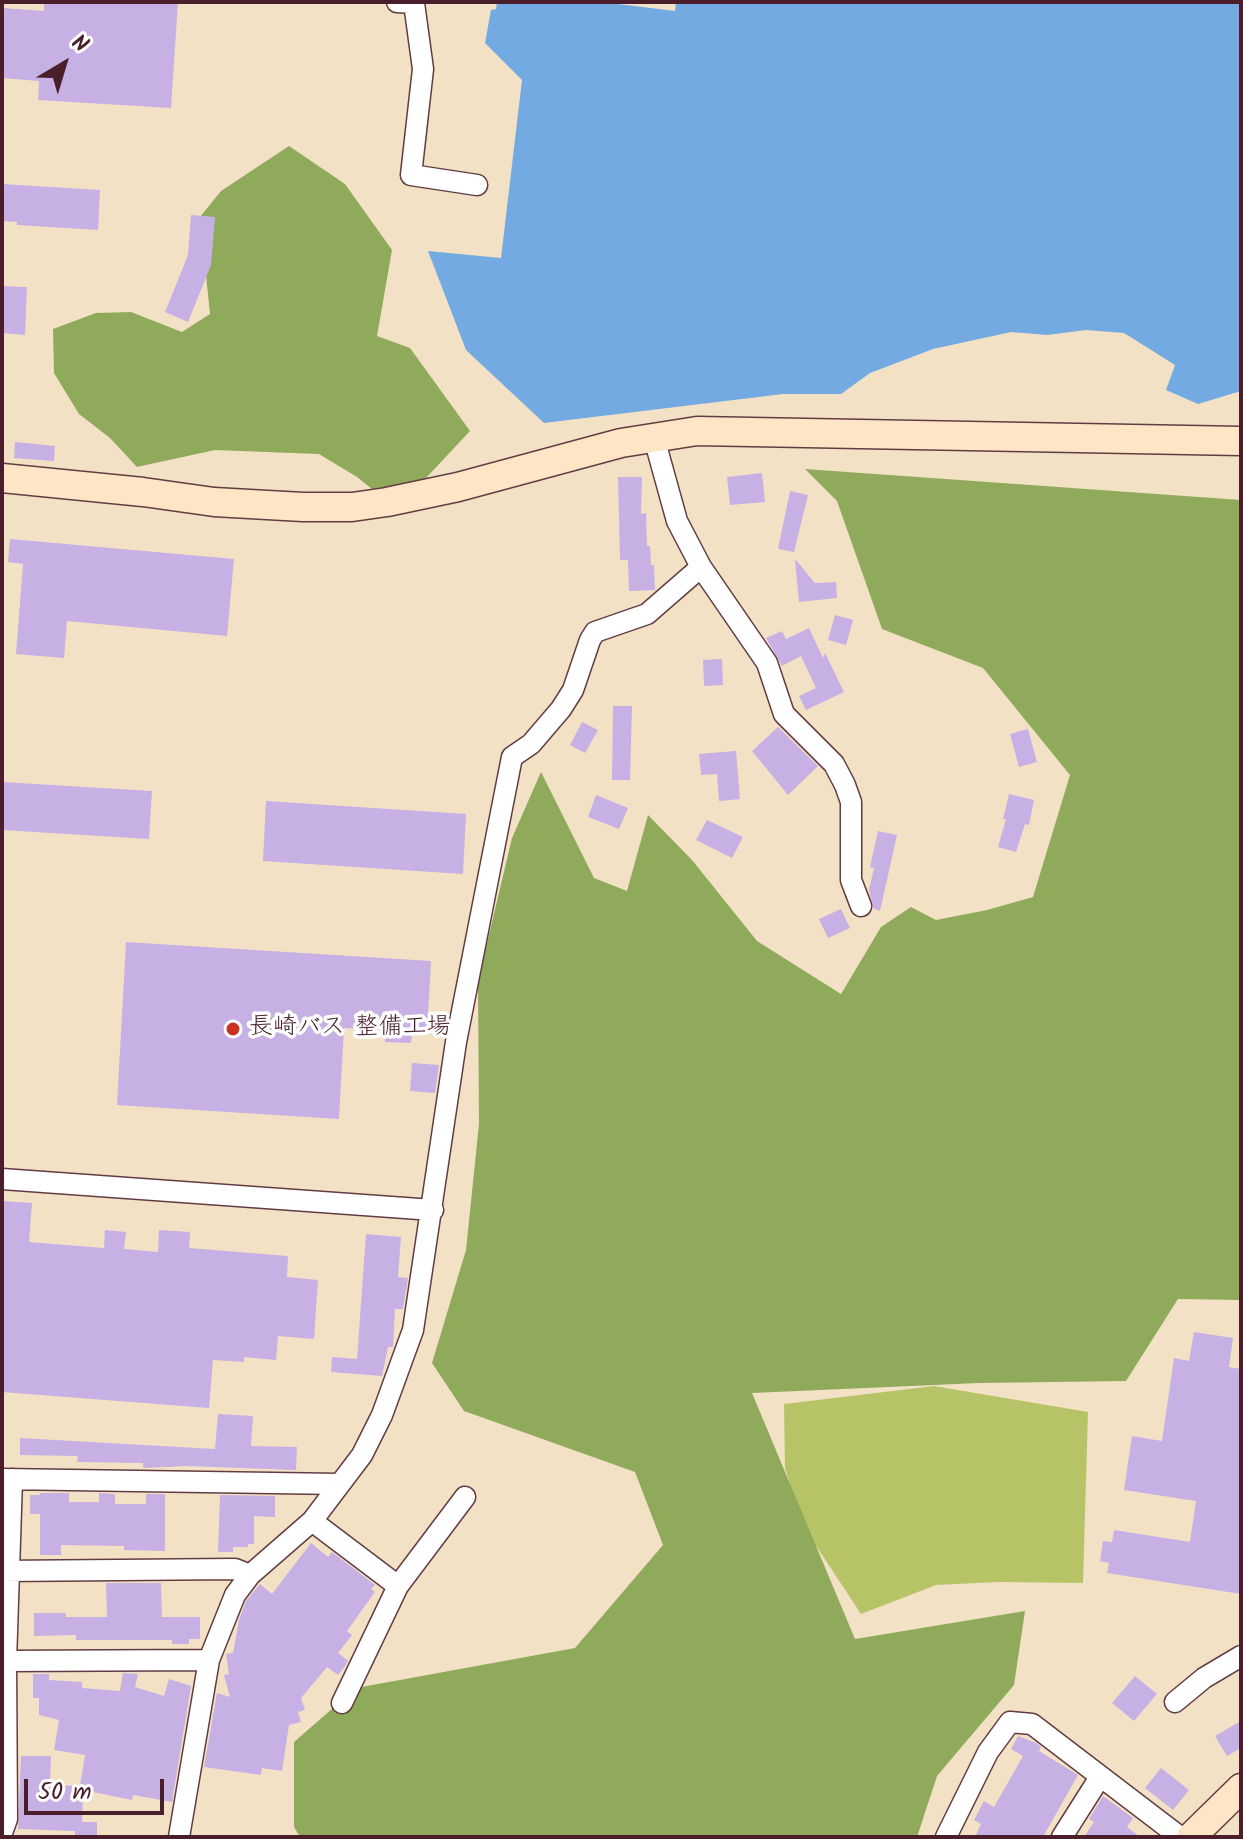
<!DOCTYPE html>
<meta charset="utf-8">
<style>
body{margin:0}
#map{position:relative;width:1243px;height:1839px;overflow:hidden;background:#f3e1c6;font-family:Kalam,sans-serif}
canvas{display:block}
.frame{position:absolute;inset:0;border:4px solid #4a1f2b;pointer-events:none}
.north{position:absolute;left:24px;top:24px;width:80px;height:80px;-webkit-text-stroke:6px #fff;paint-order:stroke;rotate:38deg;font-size:22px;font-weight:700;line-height:32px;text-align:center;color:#4a1f2b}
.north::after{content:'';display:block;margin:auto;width:28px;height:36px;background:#4a1f2b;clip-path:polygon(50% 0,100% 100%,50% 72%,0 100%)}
.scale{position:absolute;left:24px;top:1779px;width:140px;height:36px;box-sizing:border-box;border:4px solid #4a1f2b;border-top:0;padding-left:10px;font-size:24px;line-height:28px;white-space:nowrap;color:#4a1f2b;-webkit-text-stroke:6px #fff;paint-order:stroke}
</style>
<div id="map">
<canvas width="1243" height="1839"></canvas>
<div class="frame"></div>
<div class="north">N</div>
<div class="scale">50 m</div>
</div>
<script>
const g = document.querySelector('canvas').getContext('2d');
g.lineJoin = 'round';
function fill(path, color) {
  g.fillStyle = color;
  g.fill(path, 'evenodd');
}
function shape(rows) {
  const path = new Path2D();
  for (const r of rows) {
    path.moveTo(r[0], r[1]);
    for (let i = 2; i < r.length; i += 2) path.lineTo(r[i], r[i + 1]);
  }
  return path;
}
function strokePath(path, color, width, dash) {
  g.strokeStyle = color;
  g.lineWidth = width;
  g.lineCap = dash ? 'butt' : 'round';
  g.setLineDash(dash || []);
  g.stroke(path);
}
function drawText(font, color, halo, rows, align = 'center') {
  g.font = font + ' Kalam,"Klee One",sans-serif';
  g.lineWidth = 7;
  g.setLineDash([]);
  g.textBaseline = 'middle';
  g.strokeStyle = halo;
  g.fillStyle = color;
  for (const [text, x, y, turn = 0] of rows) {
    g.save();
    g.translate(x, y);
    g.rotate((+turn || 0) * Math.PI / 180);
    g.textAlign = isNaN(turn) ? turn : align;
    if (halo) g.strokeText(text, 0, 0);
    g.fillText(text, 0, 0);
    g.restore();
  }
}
fill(shape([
 [934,1386,1088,1412,1083,1583,998,1582,936,1585,861,1614,803,1526,785,1468,784,1404]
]), '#b6c467');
fill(shape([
 [289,146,345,184,392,250,377,336,410,348,470,431,397,509,357,477,319,454,215,450,137,467,110,438,79,414,54,373,53,329,96,313,131,312,182,332,210,314,200,217,221,191],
 [805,469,1241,500,1241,1300,1178,1299,1126,1381,979,1383,752,1393,855,1639,1025,1611,1014,1685,937,1776,917,1837,300,1837,294,1827,294,1742,356,1688,575,1648,663,1545,635,1472,464,1411,432,1363,466,1250,479,1124,478,981,512,838,541,772,594,878,627,891,648,815,692,860,757,941,841,994,881,927,911,907,936,920,987,910,1033,897,1070,775,983,668,882,629,837,501]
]), '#90aa5c');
fill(shape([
 [497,2,1241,2,1241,391,1198,404,1166,390,1175,365,1124,333,1086,330,1047,335,1011,332,933,349,870,373,841,394,783,394,544,423,466,350,428,251,501,258,522,80,485,43,491,10,496,9]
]), '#73aae1');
fill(shape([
 [602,2,676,2,675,11]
]), '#f3e1c6');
fill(shape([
 [44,2,178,2,171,108,38,100,39,81,2,78,2,8,44,11],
 [2,184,100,190,98,230,17,225,17,222,2,221],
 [191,215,215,217,211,265,188,322,165,312,188,255],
 [2,286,27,287,25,335,2,333],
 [15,442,55,446,54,461,14,458],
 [762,473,765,502,730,505,727,477],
 [618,477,642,477,641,514,646,513,647,546,650,546,651,565,654,565,655,590,629,591,628,560,620,560],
 [790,491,808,495,794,552,778,549],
 [10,539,234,559,227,636,67,621,64,658,16,654,23,564,8,562],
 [795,559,815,583,836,582,837,598,799,602],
 [835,615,853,620,846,645,828,640],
 [809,628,823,658,825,653,844,692,806,710,799,696,816,688,801,656,782,666,766,638,782,631,786,639],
 [722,659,723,685,704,686,703,660],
 [613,706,632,706,630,780,612,780],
 [582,722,598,730,585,753,570,745],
 [778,727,818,766,788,795,752,751],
 [1028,729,1037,762,1019,767,1010,734],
 [736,751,740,799,719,801,717,774,701,775,699,754],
 [2,782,152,791,149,839,2,830],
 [1009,794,1034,800,1029,825,1025,824,1016,852,998,847,1006,819,1003,819],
 [596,795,628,808,619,829,588,817],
 [266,801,466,814,463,874,263,861],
 [707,820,743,837,732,858,696,840],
 [878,831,897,835,880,911,874,909,869,890,874,868,870,867],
 [841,909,850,928,828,938,819,919],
 [126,942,431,961,427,1033,412,1032,411,1043,385,1042,385,1030,344,1028,339,1119,117,1105],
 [412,1063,439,1065,435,1093,410,1091],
 [2,1201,32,1203,29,1242,104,1248,105,1230,126,1232,124,1249,158,1252,159,1230,190,1232,189,1248,288,1256,287,1277,318,1280,314,1339,278,1336,276,1360,244,1357,244,1362,213,1360,209,1408,2,1392],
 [366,1234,401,1237,398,1277,408,1278,403,1309,395,1309,393,1347,388,1347,382,1376,331,1372,332,1357,357,1359],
 [1194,1332,1233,1338,1229,1367,1241,1369,1241,1594,1107,1573,1109,1563,1100,1561,1103,1541,1112,1542,1114,1530,1190,1542,1196,1501,1124,1490,1132,1436,1162,1441,1174,1358,1189,1361],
 [218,1414,253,1416,251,1446,297,1447,296,1470,186,1466,146,1468,143,1467,143,1463,77,1462,78,1456,20,1455,20,1438,215,1449],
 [40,1493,69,1493,69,1502,99,1502,99,1493,115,1494,115,1504,146,1504,146,1494,165,1494,165,1551,124,1550,124,1546,61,1545,61,1555,40,1555,40,1514,30,1514,30,1495,40,1495],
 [220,1495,275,1496,275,1517,254,1516,254,1544,248,1544,248,1547,233,1547,233,1552,218,1552],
 [311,1543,328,1557,332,1552,375,1585,371,1589,375,1592,347,1631,352,1635,338,1653,348,1661,345,1666,338,1675,327,1667,301,1698,305,1710,298,1712,301,1722,289,1725,282,1771,262,1768,261,1775,204,1767,217,1693,230,1697,224,1675,229,1674,226,1654,233,1653,239,1620,246,1601,260,1584,272,1594],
 [106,1583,161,1583,162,1617,200,1617,200,1639,189,1639,189,1644,172,1644,172,1640,76,1640,76,1635,34,1636,34,1613,66,1613,66,1617,107,1617],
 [123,1673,138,1674,135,1687,164,1696,169,1679,191,1686,172,1802,133,1795,132,1800,83,1790,82,1822,97,1822,97,1837,75,1837,75,1831,18,1829,21,1756,51,1756,50,1785,80,1786,85,1755,54,1750,59,1720,39,1715,39,1698,33,1698,33,1674,49,1674,49,1680,82,1682,82,1688,120,1691],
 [1135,1676,1157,1694,1134,1721,1112,1703],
 [1241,1721,1241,1748,1227,1756,1215,1736],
 [1018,1736,1036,1743,1041,1747,1039,1751,1078,1775,1043,1837,975,1837,981,1824,974,1820,984,1801,994,1807,1023,1756,1011,1749],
 [1161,1768,1189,1790,1173,1810,1145,1788],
 [1103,1796,1133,1818,1127,1827,1140,1837,1084,1837,1094,1822,1089,1819]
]), '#c6b0e4');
const street = shape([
 [397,2,414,3,423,69,411,175,477,185],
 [654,438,677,521,701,567,767,663,784,714,834,764,845,785,851,802,851,880,861,906],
 [2,1179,433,1210],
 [2,1479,340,1484],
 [312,1521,398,1586],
 [2,1571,235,1569,250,1575],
 [2,1661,209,1660],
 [1175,1702,1204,1678,1241,1656],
 [342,1703,398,1586,465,1497],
 [2,1833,7,1819,6,1662,12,1479],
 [179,1837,209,1660,235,1595,250,1575,312,1521,362,1455,382,1415,413,1330,456,1042,512,757,531,744,561,709,573,690,590,640,595,632,647,614,701,567],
 [946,1837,988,1752,1010,1722,1032,1724,1180,1837],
 [1062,1837,1100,1777]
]);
const secondary = shape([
 [2,478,143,492,214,502,303,507,352,507,387,502,458,487,621,443,697,431,1241,441],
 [1191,1837,1241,1788]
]);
strokePath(street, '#633c42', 23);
strokePath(secondary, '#633c42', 31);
strokePath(street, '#fff', 20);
strokePath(secondary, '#fde5c5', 28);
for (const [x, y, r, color] of [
 [233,1029,8,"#c8321e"]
]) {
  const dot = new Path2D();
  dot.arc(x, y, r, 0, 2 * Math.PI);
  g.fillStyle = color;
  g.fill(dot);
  strokePath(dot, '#fff', 3);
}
drawText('24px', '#4a1f2b', '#fff', [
 ["長崎バス 整備工場",249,1029]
], 'left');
</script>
